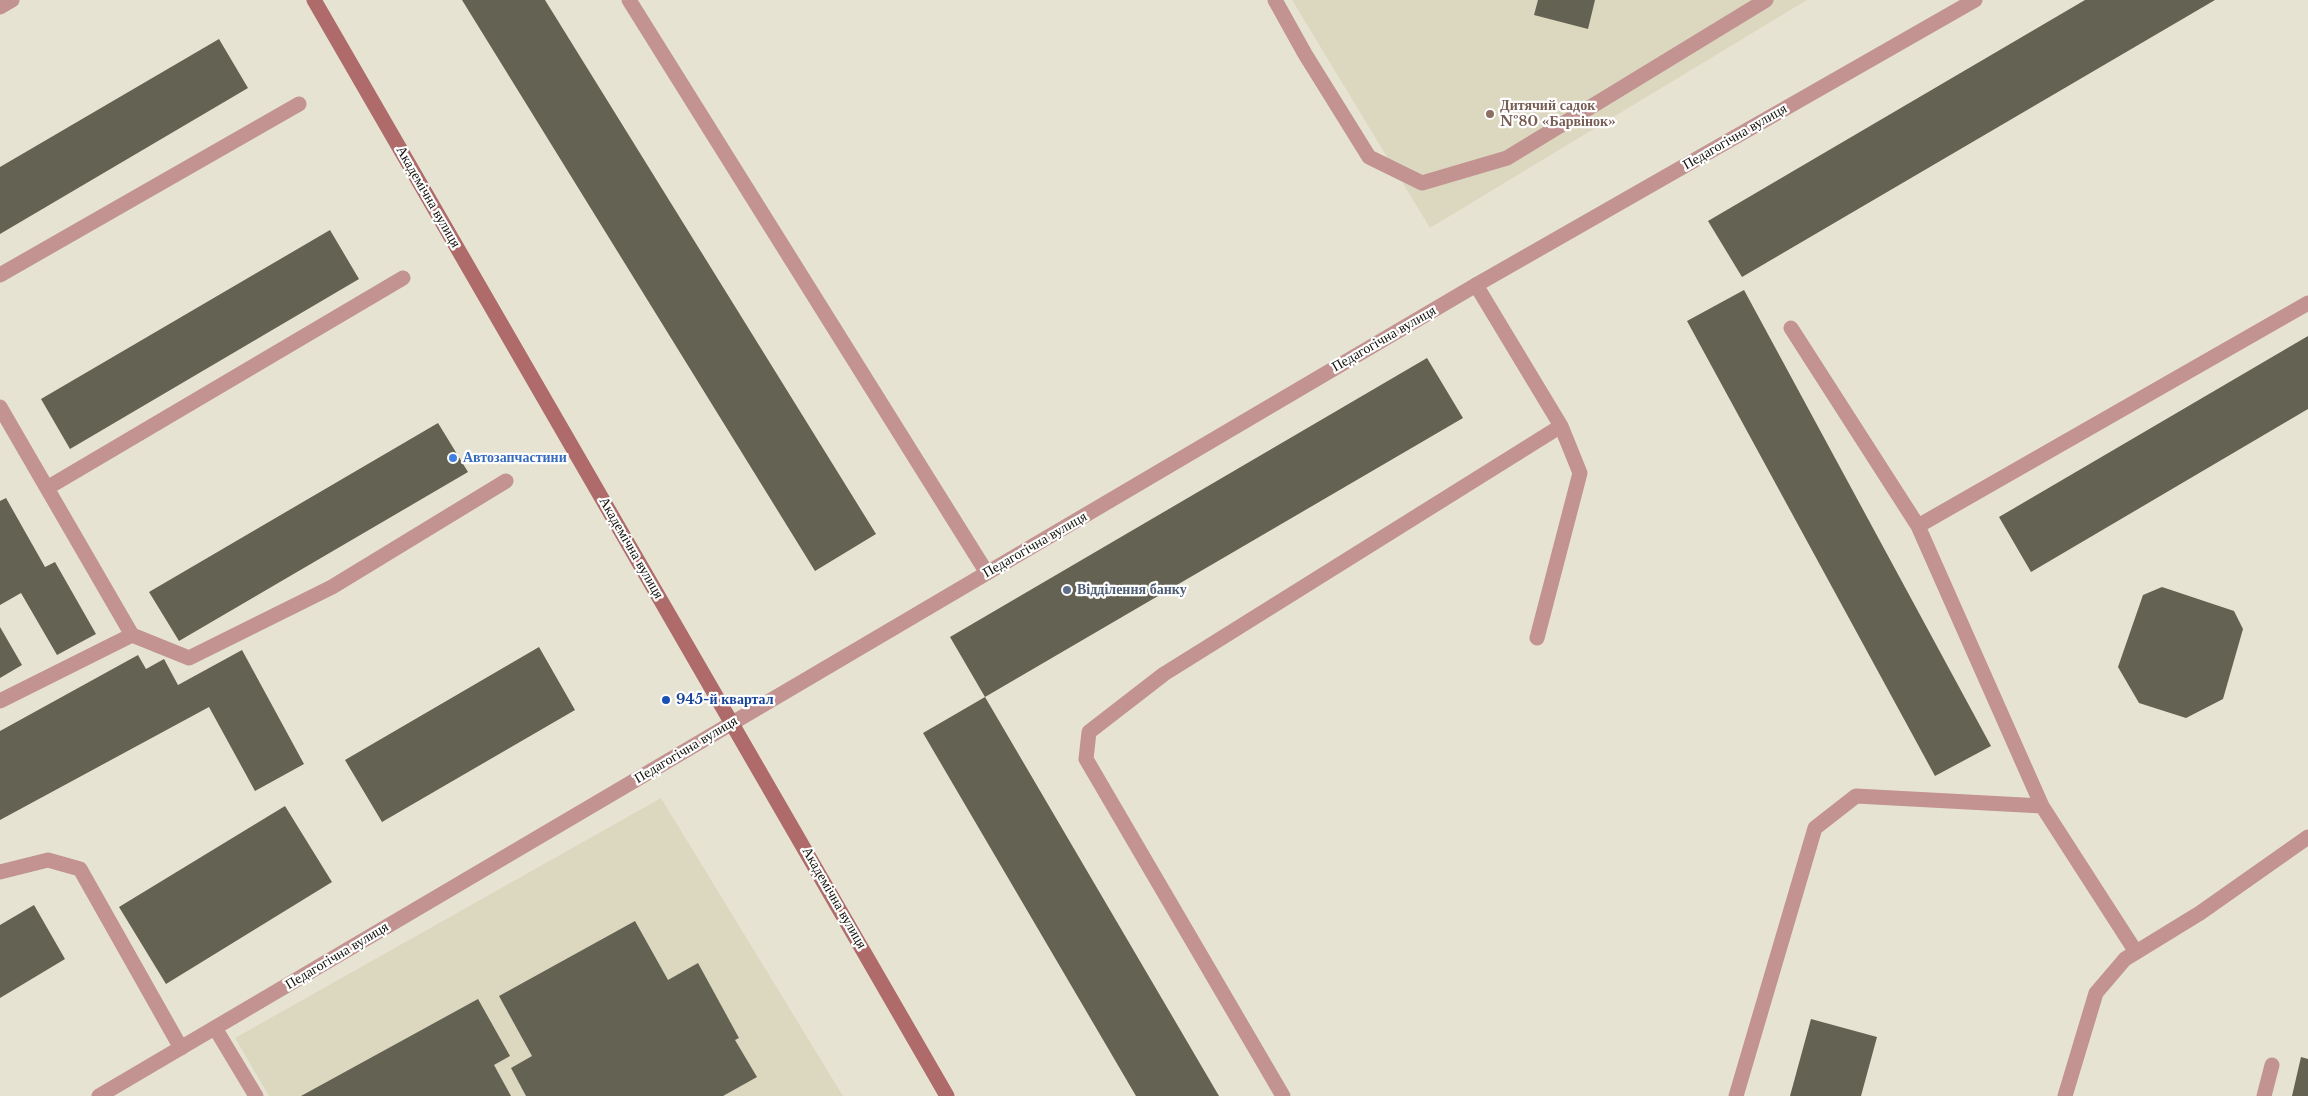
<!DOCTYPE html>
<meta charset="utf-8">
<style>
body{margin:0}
canvas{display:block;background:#e6e3d2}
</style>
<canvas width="2308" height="1096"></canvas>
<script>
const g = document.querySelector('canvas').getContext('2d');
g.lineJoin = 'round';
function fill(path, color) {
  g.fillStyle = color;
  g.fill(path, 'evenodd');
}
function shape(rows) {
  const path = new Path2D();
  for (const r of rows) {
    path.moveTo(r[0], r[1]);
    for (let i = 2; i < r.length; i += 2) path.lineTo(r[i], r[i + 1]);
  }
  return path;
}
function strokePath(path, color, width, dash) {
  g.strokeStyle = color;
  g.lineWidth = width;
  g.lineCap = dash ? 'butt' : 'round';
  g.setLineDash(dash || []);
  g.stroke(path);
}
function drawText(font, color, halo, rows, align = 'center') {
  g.font = font + ' "Libre Baskerville",serif';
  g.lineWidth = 4.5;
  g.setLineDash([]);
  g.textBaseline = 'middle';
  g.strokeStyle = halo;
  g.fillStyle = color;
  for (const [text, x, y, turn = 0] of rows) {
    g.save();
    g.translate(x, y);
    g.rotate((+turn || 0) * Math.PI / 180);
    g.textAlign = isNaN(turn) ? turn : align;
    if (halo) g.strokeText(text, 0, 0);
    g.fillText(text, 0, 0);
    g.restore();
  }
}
fill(shape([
 [1292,0,1807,0,1430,228],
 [661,798,843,1096,269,1096,235,1038]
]), '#dcd8c0');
fill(shape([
 [462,0,545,0,876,534,815,571],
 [1538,0,1595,0,1588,29,1534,15],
 [2085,0,2215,0,1742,277,1708,221],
 [219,39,248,88,0,234,0,167],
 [330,230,359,279,70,449,41,399],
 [1744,290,1991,746,1935,776,1687,321],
 [2308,336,2308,409,2031,572,1999,517],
 [1427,358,1463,418,985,697,950,637],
 [438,423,468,472,179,641,149,592],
 [6,498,45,567,55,562,96,634,57,655,21,593,0,605,0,501],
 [2162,587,2234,611,2243,629,2223,699,2186,718,2139,703,2118,667,2143,595],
 [0,627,22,665,0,678],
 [539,647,575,710,382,822,345,760],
 [242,650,304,764,255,791,209,707,0,820,0,731,138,655,146,669,164,659,178,685],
 [985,697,1219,1096,1136,1096,923,733],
 [285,806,332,882,166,984,119,907],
 [34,905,65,959,0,998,0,925],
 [635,921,668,980,698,963,739,1038,735,1040,757,1077,723,1096,526,1096,511,1068,532,1056,499,996],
 [478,999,510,1056,494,1065,511,1096,301,1096],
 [1811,1019,1877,1037,1861,1096,1790,1096],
 [2301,1057,2308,1059,2308,1096,2292,1096]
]), '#646253');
strokePath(shape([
 [629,0,987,573],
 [1275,0,1305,54,1369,157,1422,183,1507,158,1766,0],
 [0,7,12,0],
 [0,275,299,104],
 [1476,285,1561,426,1580,473,1537,638],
 [1791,328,1918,526,2042,806,2136,952],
 [0,407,132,635,189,658,332,587,506,481],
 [47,488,403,278],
 [1918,526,2308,303],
 [0,701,132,635],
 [0,872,48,860,80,869,181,1048],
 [215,1028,256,1096],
 [1283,1096,1086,759,1089,732,1164,674,1561,426],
 [1736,1096,1815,828,1856,796,2042,806],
 [2264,1096,2272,1065]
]), '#c29391', 15);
strokePath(shape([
 [99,1096,1476,285,1975,0]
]), '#c29391', 15);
strokePath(shape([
 [2065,1096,2096,993,2125,959,2200,913,2308,837]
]), '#c29391', 15);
strokePath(shape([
 [314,0,947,1096]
]), '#ae6b69', 15);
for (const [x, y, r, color] of [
 [1490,114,5,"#8d6e63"],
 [453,458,5,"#3f7fe0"],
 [1067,590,5,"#5c6f8a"],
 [666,700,5,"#1a4fb4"]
]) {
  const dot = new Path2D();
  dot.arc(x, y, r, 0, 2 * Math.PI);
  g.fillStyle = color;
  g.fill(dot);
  strokePath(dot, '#fff', 2);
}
drawText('bold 14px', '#785e54', '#fff', [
 ["Дитячий садок",1500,106],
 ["№80 «Барвінок»",1500,122]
], 'left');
drawText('14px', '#12110b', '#fff', [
 ["Педагогічна вулиця",1735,137,-30],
 ["Академічна вулиця",428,197,60],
 ["Педагогічна вулиця",1384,339,-30],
 ["Педагогічна вулиця",1035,545,-30],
 ["Академічна вулиця",631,548,60],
 ["Педагогічна вулиця",686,750,-31],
 ["Академічна вулиця",834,898,60],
 ["Педагогічна вулиця",337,956,-31]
]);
drawText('bold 14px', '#366cbe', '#fff', [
 ["Автозапчастини",463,458]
], 'left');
drawText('bold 14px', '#4e5e75', '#fff', [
 ["Відділення банку",1077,590]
], 'left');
drawText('bold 14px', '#164399', '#fff', [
 ["945-й квартал",676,700]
], 'left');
</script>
